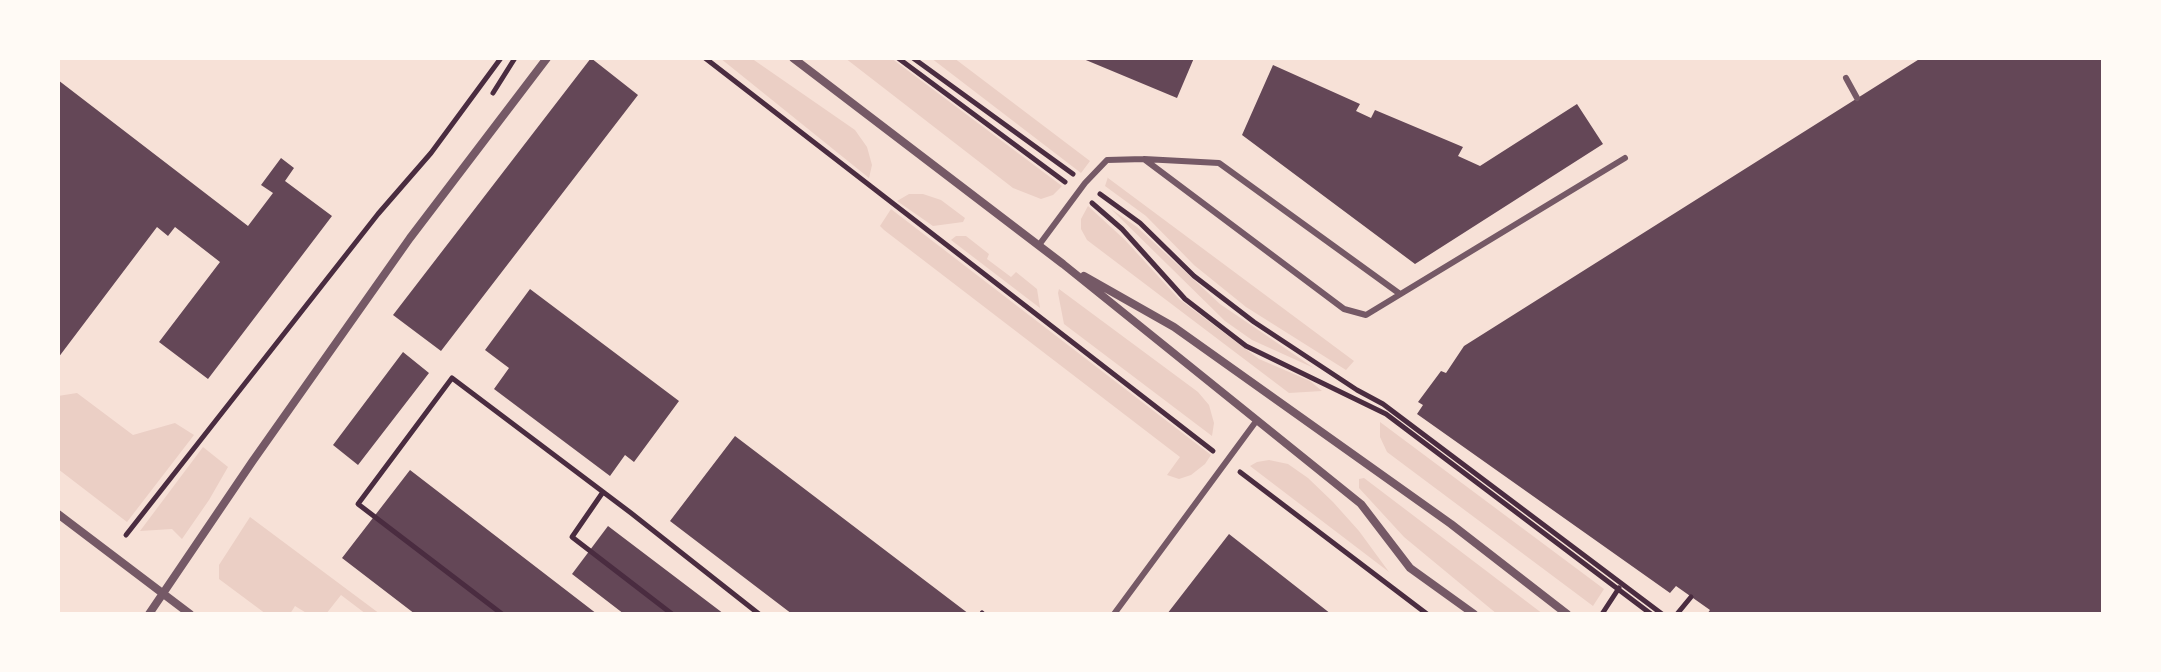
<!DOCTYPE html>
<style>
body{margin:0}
#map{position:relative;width:2161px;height:672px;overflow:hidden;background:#f7e1d7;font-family:Arial,sans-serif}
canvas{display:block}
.frame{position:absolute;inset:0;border:60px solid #fffaf5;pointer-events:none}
</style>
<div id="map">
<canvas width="2161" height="672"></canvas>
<div class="frame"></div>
</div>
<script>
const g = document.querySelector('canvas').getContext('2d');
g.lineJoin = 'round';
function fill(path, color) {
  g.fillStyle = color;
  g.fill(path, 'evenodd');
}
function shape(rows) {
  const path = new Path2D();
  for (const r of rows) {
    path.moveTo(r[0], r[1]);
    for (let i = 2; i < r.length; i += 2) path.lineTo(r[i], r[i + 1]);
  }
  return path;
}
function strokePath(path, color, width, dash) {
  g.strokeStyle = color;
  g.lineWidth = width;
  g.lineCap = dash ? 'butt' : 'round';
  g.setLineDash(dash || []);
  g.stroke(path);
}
fill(shape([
 [720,58,751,58,855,130,867,147,872,165,869,178],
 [845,58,891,58,1062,186,1053,195,1041,199,1013,188],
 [931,58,954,58,1090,161,1081,173],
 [1108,177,1108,178,1354,361,1346,370,1246,307,1194,265,1146,216,1105,186],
 [909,194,923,194,941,200,965,218,963,222,933,226,897,201],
 [1088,206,1125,240,1179,299,1259,359,1310,381,1322,391,1289,393,1087,240,1081,229,1081,219],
 [891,209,1211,455,1205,464,1191,475,1179,479,1167,475,1180,457,884,230,880,226],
 [1111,209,1137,227,1220,304,1314,368,1252,340,1225,321],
 [956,236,966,236,989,254,987,259,1011,277,1016,272,1037,289,1040,308,951,240],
 [1059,289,1198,392,1209,405,1214,423,1212,436,1064,324,1058,293],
 [77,393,133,435,175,423,194,435,127,522,58,469,58,396],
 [1380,422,1604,589,1593,606,1387,452,1380,437],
 [203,447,228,467,209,500,182,539,172,529,140,531],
 [1269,460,1288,464,1308,478,1333,502,1359,531,1389,572,1250,466,1257,462],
 [1364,478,1543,614,1497,614,1404,537,1359,488,1359,479],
 [250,517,313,564,380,614,366,614,341,595,326,614,308,614,295,606,290,614,266,614,219,579,219,565]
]), '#ebcfc5');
fill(shape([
 [591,58,638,95,441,351,393,315],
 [1081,58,1194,58,1177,98],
 [1921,58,2103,58,2103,614,1707,614,1710,610,1676,586,1670,593,1417,414,1423,405,1418,402,1441,371,1446,373,1464,346],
 [1273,65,1360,104,1356,111,1371,118,1375,110,1463,147,1458,156,1480,166,1577,104,1603,144,1415,264,1242,135],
 [58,80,248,226,273,193,261,185,281,158,294,168,285,181,332,216,208,379,159,342,220,262,175,227,168,236,157,227,58,358],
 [530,289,679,401,634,462,625,455,610,476,494,389,509,368,485,350],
 [403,352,429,373,358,465,333,445],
 [735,436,969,614,792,614,670,521],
 [410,470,597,614,415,614,342,558],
 [608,526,724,614,624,614,572,574],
 [1229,534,1331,614,1167,614]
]), '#644757');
strokePath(shape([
 [705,58,1213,451],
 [898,58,1065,182],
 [913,58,1073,174],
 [493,93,515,58],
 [1100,194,1140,223,1194,276,1254,322,1357,390,1383,404,1662,614],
 [1092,203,1122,229,1185,299,1246,346,1386,414,1651,614],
 [1240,472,1427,614],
 [603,492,572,537,672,614],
 [126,535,378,214,431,153,501,58],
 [982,613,983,614],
 [502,614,358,504,452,378,631,513,759,614],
 [1602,614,1619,588],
 [1677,614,1691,597]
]), '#4a2c40', 5);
strokePath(shape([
 [1846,78,1857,98],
 [1144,159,1219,163,1400,294],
 [1039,245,1085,183,1107,160,1144,159,1344,309,1366,315,1625,158],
 [1114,614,1257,420]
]), '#755966', 6);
strokePath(shape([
 [793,58,1063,264,1361,504,1410,568,1474,614],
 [1084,276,1174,327,1451,524,1567,614],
 [58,514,190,614],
 [149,614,252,462,410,238,547,58]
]), '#755966', 8);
</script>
